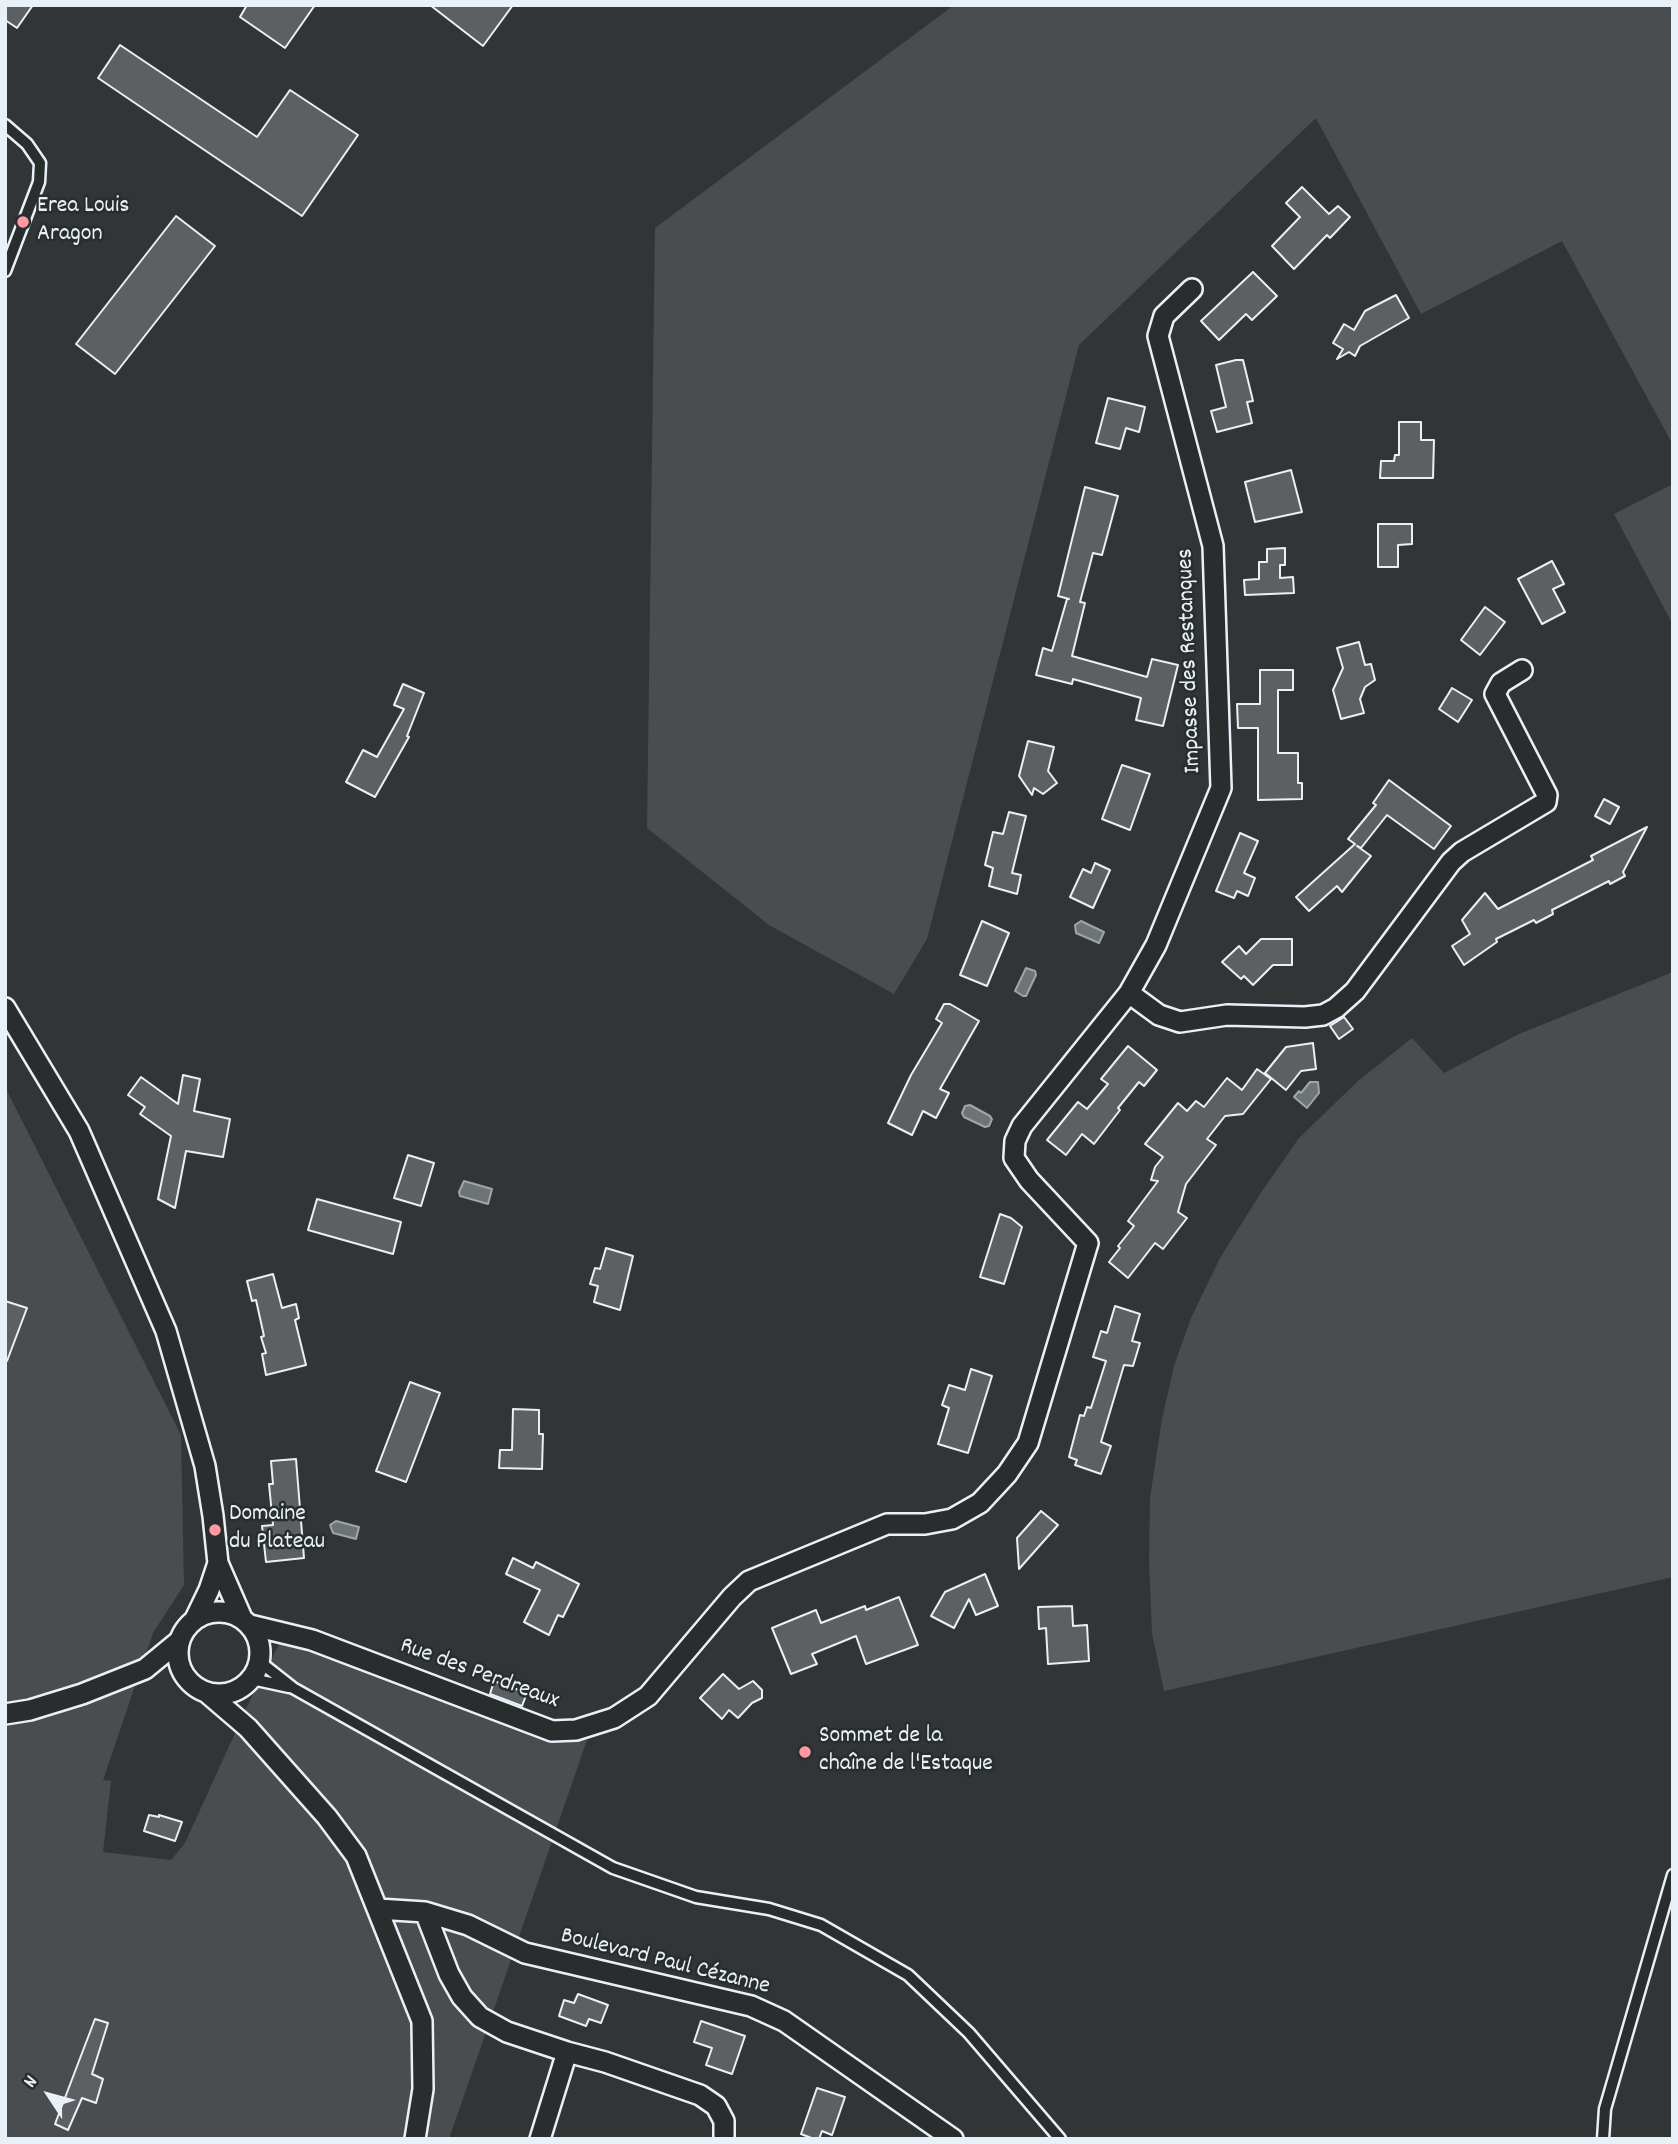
<!DOCTYPE html>
<meta charset="utf-8">
<style>
body{margin:0}
#map{position:relative;width:1678px;height:2144px;overflow:hidden;background:#323536;font-family:Dekko,sans-serif}
canvas{display:block}
.frame{position:absolute;inset:0;border:7px solid #e8f1f8;pointer-events:none}
.north{position:absolute;left:14px;top:2060px;width:70px;height:70px;-webkit-text-stroke:5px #2a2d2e;paint-order:stroke;rotate:306deg;font-size:19px;font-weight:700;line-height:28px;text-align:center;color:#e8f1f8}
.north::after{content:'';display:block;margin:auto;width:24px;height:32px;background:#e8f1f8;clip-path:polygon(50% 0,100% 100%,50% 72%,0 100%)}
</style>
<div id="map">
<canvas width="1678" height="2144"></canvas>
<div class="frame"></div>
<div class="north">N</div>
</div>
<script>
const g = document.querySelector('canvas').getContext('2d');
g.lineJoin = 'round';
function fill(path, color) {
  g.fillStyle = color;
  g.fill(path, 'evenodd');
}
function shape(rows) {
  const path = new Path2D();
  for (const r of rows) {
    if (r.length === 3) {
      path.moveTo(r[0] + r[2], r[1]);
      path.arc(r[0], r[1], r[2], 0, 2 * Math.PI);
      continue;
    }
    path.moveTo(r[0], r[1]);
    for (let i = 2; i < r.length; i += 2) path.lineTo(r[i], r[i + 1]);
  }
  return path;
}
function strokePath(path, color, width, dash) {
  g.strokeStyle = color;
  g.lineWidth = width;
  g.lineCap = dash ? 'butt' : 'round';
  g.setLineDash(dash || []);
  g.stroke(path);
}
function drawText(font, color, halo, rows, align = 'center') {
  g.font = font + ' Dekko,sans-serif';
  g.lineWidth = 5;
  g.setLineDash([]);
  g.textBaseline = 'middle';
  g.strokeStyle = halo;
  g.fillStyle = color;
  for (const [text, x, y, turn = 0] of rows) {
    g.save();
    g.translate(x, y);
    g.rotate((+turn || 0) * Math.PI / 180);
    g.textAlign = isNaN(turn) ? turn : align;
    if (halo) g.strokeText(text, 0, 0);
    g.fillText(text, 0, 0);
    g.restore();
  }
}
fill(shape([
 [954,5,1673,5,1673,445,1562,241,1421,314,1316,118,1079,345,927,939,894,994,769,925,647,828,655,228],
 [1673,484,1673,625,1614,514],
 [1673,972,1673,1577,1164,1691,1152,1633,1149,1561,1150,1498,1162,1419,1174,1366,1191,1318,1220,1258,1260,1194,1299,1138,1358,1081,1412,1038,1444,1073,1519,1034],
 [5,1087,181,1435,184,1585,153,1633,103,1780,111,1781,103,1852,171,1860,185,1843,251,1698,282,1639,587,1740,449,2139,5,2139]
]), '#494d4f');
const water = shape([
 [1081,921,1104,932,1099,943,1076,933,1075,925,1081,921],
 [1026,968,1035,971,1036,975,1026,996,1023,996,1015,991,1026,968],
 [1310,1082,1318,1082,1319,1093,1307,1108,1294,1097,1299,1091,1301,1093,1310,1082],
 [970,1105,990,1116,992,1119,989,1126,985,1127,964,1117,962,1113,965,1106,970,1105],
 [464,1181,492,1189,488,1204,460,1196,459,1192,464,1181],
 [336,1521,359,1527,356,1539,333,1533,330,1525,336,1521]
]);
fill(water, '#6e7376');
strokePath(water, '#9fa5aa', 2);
const building = shape([
 [5,5,33,5,17,28,5,20,5,5],
 [247,5,315,5,285,48,240,17,247,5],
 [430,5,513,5,483,46,430,5],
 [120,45,257,137,290,90,358,135,302,216,98,78,120,45],
 [1302,187,1329,214,1338,206,1350,217,1330,238,1327,235,1294,269,1272,246,1300,217,1286,203,1302,187],
 [176,216,215,246,115,374,76,344,176,216],
 [1253,272,1277,296,1252,320,1246,314,1219,340,1201,321,1253,272],
 [1396,295,1409,318,1360,346,1355,356,1349,352,1337,359,1343,349,1333,343,1344,324,1354,330,1365,311,1396,295],
 [1236,360,1243,360,1253,401,1247,402,1252,423,1217,432,1211,411,1226,407,1216,365,1236,360],
 [1108,398,1145,407,1139,432,1126,428,1120,449,1096,443,1108,398],
 [1399,422,1421,422,1421,440,1434,440,1433,478,1380,478,1381,461,1394,461,1395,455,1399,455,1399,422],
 [1291,470,1302,512,1255,522,1245,482,1291,470],
 [1085,487,1118,496,1102,555,1093,553,1080,602,1085,603,1072,656,1147,677,1152,659,1178,665,1163,726,1136,720,1141,698,1073,679,1072,684,1036,675,1043,648,1052,651,1067,599,1069,599,1058,596,1085,487],
 [1378,524,1412,524,1412,544,1398,545,1398,567,1378,567,1378,524],
 [1285,548,1285,565,1280,565,1280,578,1293,577,1294,593,1245,595,1244,580,1259,579,1259,562,1267,562,1267,549,1285,548],
 [1552,561,1564,584,1553,589,1565,612,1542,624,1518,579,1552,561],
 [1485,607,1505,622,1480,655,1461,640,1485,607],
 [1359,642,1365,665,1371,664,1375,680,1365,687,1360,699,1364,713,1341,719,1333,690,1343,668,1337,648,1359,642],
 [1260,670,1293,670,1293,690,1278,690,1278,753,1298,753,1298,783,1302,783,1302,799,1258,800,1258,728,1238,728,1237,704,1260,704,1260,670],
 [403,684,424,693,407,736,409,737,375,797,346,782,363,750,377,757,404,709,394,705,403,684],
 [1452,688,1472,700,1458,722,1439,709,1452,688],
 [1028,741,1054,747,1048,771,1057,783,1043,794,1034,788,1032,795,1019,776,1028,741],
 [1122,765,1150,774,1130,830,1102,819,1122,765],
 [1389,780,1451,826,1434,849,1387,815,1361,848,1357,846,1371,856,1342,892,1337,886,1309,911,1296,897,1355,844,1348,839,1376,805,1373,803,1389,780],
 [1604,799,1619,807,1610,824,1595,816,1604,799],
 [1009,812,1026,816,1012,873,1021,875,1017,894,989,886,993,868,985,865,993,832,1003,834,1009,812],
 [1647,827,1623,872,1625,876,1610,884,1609,881,1552,910,1553,914,1536,923,1534,920,1496,939,1497,942,1464,965,1452,946,1470,934,1462,920,1485,893,1498,909,1593,860,1591,856,1647,827],
 [1240,833,1258,841,1244,873,1255,878,1248,896,1237,891,1234,898,1216,891,1240,833],
 [1095,863,1110,870,1093,908,1070,897,1083,869,1091,873,1095,863],
 [982,921,1009,933,987,986,960,975,982,921],
 [1261,939,1292,939,1292,965,1273,965,1253,985,1244,976,1241,979,1222,962,1239,946,1246,954,1261,939],
 [944,1004,950,1004,979,1021,940,1089,949,1093,936,1118,923,1111,912,1135,888,1123,911,1075,942,1023,936,1019,944,1004],
 [1344,1017,1353,1029,1339,1039,1330,1026,1344,1017],
 [1313,1043,1316,1069,1301,1071,1286,1090,1265,1073,1286,1047,1313,1043],
 [1128,1046,1157,1070,1144,1086,1139,1082,1118,1108,1120,1110,1094,1144,1082,1134,1066,1155,1047,1140,1078,1102,1087,1109,1108,1084,1101,1079,1128,1046],
 [1257,1069,1271,1079,1243,1114,1225,1116,1207,1139,1216,1145,1186,1184,1178,1212,1187,1218,1163,1249,1155,1243,1128,1278,1109,1262,1120,1248,1118,1246,1134,1226,1128,1221,1158,1181,1151,1180,1155,1167,1163,1157,1145,1144,1178,1103,1187,1111,1196,1101,1204,1107,1227,1078,1242,1090,1257,1069],
 [183,1075,200,1079,194,1111,230,1119,223,1157,186,1151,175,1208,158,1199,171,1136,140,1114,145,1107,128,1095,141,1077,178,1104,183,1075],
 [408,1155,434,1163,421,1206,394,1198,408,1155],
 [317,1199,401,1222,393,1254,308,1230,317,1199],
 [1000,1214,1011,1218,1022,1227,1004,1284,980,1277,1000,1214],
 [606,1248,633,1256,620,1310,594,1302,598,1286,590,1284,595,1268,600,1269,606,1248],
 [273,1274,282,1308,296,1304,299,1318,295,1320,306,1365,266,1375,262,1354,266,1353,261,1337,264,1336,256,1300,252,1301,247,1281,273,1274],
 [5,1301,27,1308,7,1361,5,1361,5,1301],
 [1115,1306,1140,1314,1132,1341,1140,1343,1133,1366,1124,1365,1101,1442,1111,1446,1101,1474,1075,1465,1077,1460,1069,1457,1080,1415,1084,1416,1087,1407,1091,1408,1106,1361,1093,1357,1101,1331,1107,1333,1115,1306],
 [971,1369,992,1376,968,1453,938,1444,949,1408,942,1405,949,1385,965,1390,971,1369],
 [410,1382,440,1393,406,1482,376,1471,410,1382],
 [513,1409,539,1410,539,1434,543,1434,542,1469,499,1468,500,1450,512,1450,513,1409],
 [296,1459,304,1558,266,1562,262,1526,273,1525,269,1484,273,1484,271,1461,296,1459],
 [1041,1511,1058,1525,1019,1569,1017,1538,1041,1511],
 [513,1558,533,1568,536,1562,579,1584,563,1617,558,1615,549,1635,524,1622,540,1590,506,1574,513,1558],
 [985,1574,998,1606,976,1615,969,1599,954,1628,931,1616,945,1592,985,1574],
 [899,1597,918,1645,866,1664,856,1636,812,1654,817,1664,791,1674,772,1628,816,1610,821,1623,865,1606,866,1610,899,1597],
 [1072,1606,1073,1626,1087,1625,1089,1661,1048,1664,1046,1628,1039,1629,1038,1607,1072,1606],
 [723,1674,739,1689,753,1681,762,1690,762,1698,752,1703,738,1718,729,1710,722,1719,700,1698,723,1674],
 [494,1681,527,1693,522,1706,490,1694,494,1681],
 [149,1815,159,1817,159,1815,182,1822,175,1841,144,1831,149,1815],
 [578,1994,608,2005,601,2023,589,2019,586,2026,559,2016,564,2000,574,2003,578,1994],
 [95,2019,108,2023,92,2074,103,2079,96,2103,82,2098,68,2130,55,2124,95,2019],
 [701,2021,745,2036,732,2074,706,2065,712,2048,694,2042,701,2021],
 [817,2088,845,2097,832,2135,822,2131,819,2139,814,2139,801,2134,817,2088]
]);
fill(building, '#5c6063');
strokePath(building, '#e8f1f8', 2);
const lane = shape([
 [5,125,27,144,40,163,39,182,5,271],
 [260,1662,293,1688,613,1868,696,1897,769,1909,821,1925,908,1975,969,2033,1060,2139],
 [252,1679,289,1687],
 [1603,2139,1605,2109,1673,1875]
]);
const street = shape([
 [1129,993,1159,1015,1180,1022,1227,1015,1305,1017,1323,1015,1336,1008,1355,991,1451,862,1462,852,1546,802,1547,795,1495,694,1501,683,1522,670],
 [5,1008,79,1131,166,1331,205,1466,213,1516,218,1563,242,1618],
 [219,1653,41],
 [195,1619,209,1590,218,1563],
 [250,1625,312,1640,552,1731,576,1730,614,1718,648,1696,732,1597,749,1581,887,1524,925,1524,952,1519,980,1503,1007,1474,1028,1443,1088,1243,1029,1180,1014,1158,1015,1141,1022,1126,1129,993,1156,945,1221,788,1213,546,1158,336,1164,316,1192,289],
 [206,1692,248,1728,327,1817,356,1856,422,2021,423,2089,415,2139],
 [5,1714,30,1710,82,1694,145,1669,179,1641],
 [378,1909,425,1912,468,1925,525,1953,751,2006,784,2021,953,2139],
 [425,1912,449,1974,462,1997,480,2017,507,2032,567,2052,605,2062,700,2095,716,2106,724,2121,724,2139],
 [540,2139,567,2052]
]);
strokePath(lane, '#e8f1f8', 15);
strokePath(street, '#e8f1f8', 24);
strokePath(lane, '#2a2d2e', 10);
strokePath(street, '#2a2d2e', 19);
for (const [x, y, r, color] of [
 [23,222,7,"#ff9aa2"],
 [215,1530,7,"#ff9aa2"],
 [805,1752,7,"#ff9aa2"]
]) {
  const dot = new Path2D();
  dot.arc(x, y, r, 0, 2 * Math.PI);
  g.fillStyle = color;
  g.fill(dot);
  strokePath(dot, '#2a2d2e', 2.5);
}
drawText('24px', '#e8f1f8', '#2a2d2e', [
 ["Erea Louis",37,208],
 ["Aragon",37,236],
 ["Domaine",229,1516],
 ["du Plateau",229,1544],
 ["Sommet de la",819,1738],
 ["chaîne de l'Estaque",819,1766]
], 'left');
drawText('24px', '#e8f1f8', '#2a2d2e', [
 ["Impasse des Restanques",1191,661,-92],
 ["Rue des Perdreaux",479,1675,20],
 ["Boulevard Paul Cézanne",665,1963,14]
]);
</script>
